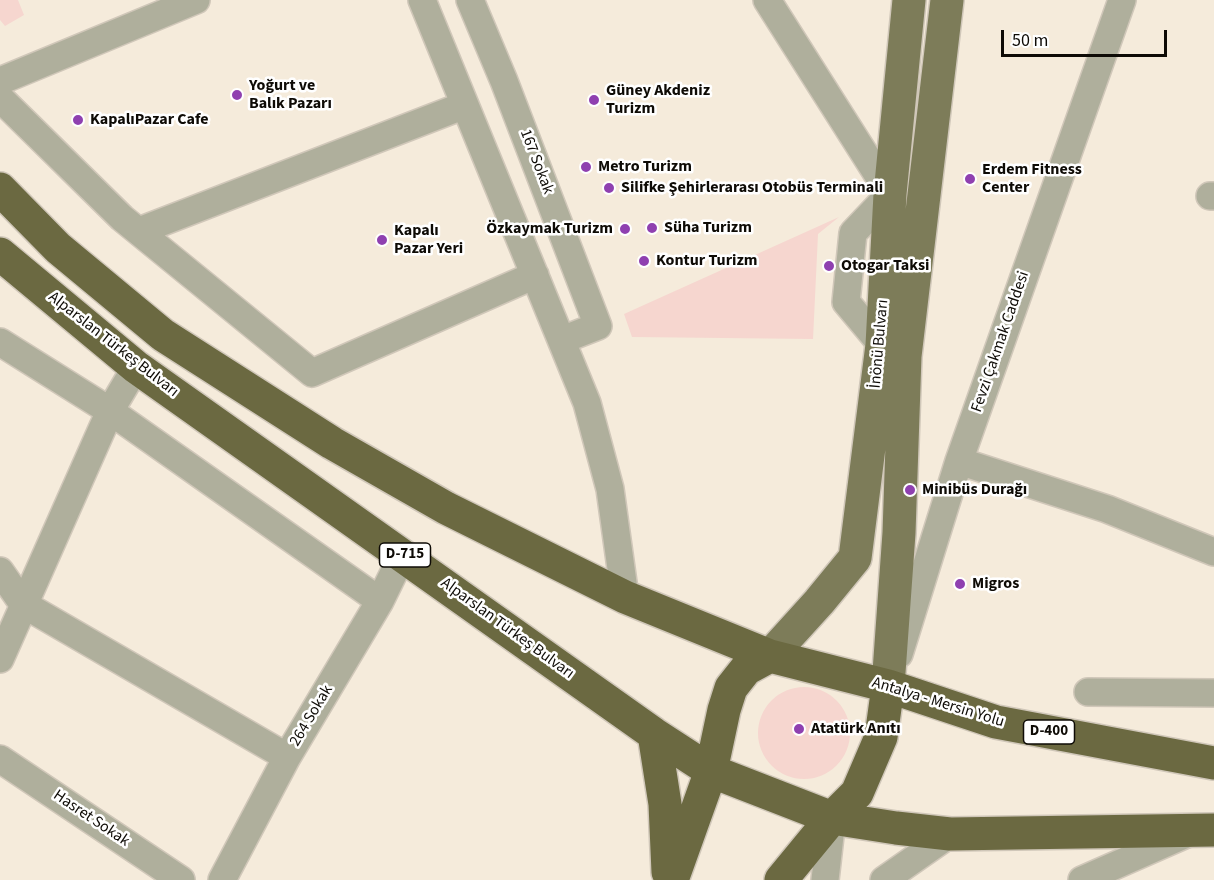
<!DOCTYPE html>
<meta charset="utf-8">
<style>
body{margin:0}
#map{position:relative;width:1214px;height:880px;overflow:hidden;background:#f5ebdb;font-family:"Source Sans 3",sans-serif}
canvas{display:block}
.scale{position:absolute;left:1001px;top:30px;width:166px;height:27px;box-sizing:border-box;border:3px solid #0e0b06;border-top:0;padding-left:8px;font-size:18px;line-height:21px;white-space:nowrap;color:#0e0b06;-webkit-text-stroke:4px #fff;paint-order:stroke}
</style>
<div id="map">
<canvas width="1214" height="880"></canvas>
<div class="scale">50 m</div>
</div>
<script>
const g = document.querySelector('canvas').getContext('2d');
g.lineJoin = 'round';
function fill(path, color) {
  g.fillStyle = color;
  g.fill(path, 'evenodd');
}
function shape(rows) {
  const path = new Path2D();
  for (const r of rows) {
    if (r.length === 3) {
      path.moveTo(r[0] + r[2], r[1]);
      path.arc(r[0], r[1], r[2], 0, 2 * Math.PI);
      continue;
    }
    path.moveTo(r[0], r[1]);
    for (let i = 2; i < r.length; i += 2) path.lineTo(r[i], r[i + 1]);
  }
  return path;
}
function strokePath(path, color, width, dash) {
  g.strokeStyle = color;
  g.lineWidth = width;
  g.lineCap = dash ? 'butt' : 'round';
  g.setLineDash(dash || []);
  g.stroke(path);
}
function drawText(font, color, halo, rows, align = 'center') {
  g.font = font + ' "Source Sans 3",sans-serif';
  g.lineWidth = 5;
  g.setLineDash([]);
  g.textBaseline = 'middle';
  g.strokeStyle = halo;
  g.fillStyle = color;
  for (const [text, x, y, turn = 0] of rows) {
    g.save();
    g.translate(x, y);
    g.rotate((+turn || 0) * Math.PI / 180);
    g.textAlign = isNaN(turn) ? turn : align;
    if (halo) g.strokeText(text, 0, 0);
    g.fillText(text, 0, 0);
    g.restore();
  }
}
fill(shape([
 [0,0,18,0,24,15,5,26,0,20],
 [839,217,818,234,813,339,632,337,624,314],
 [804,733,46]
]), '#f6d6cf');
const minor = shape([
 [422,0,587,403,610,489,625,597],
 [470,0,504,81,598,326,562,340],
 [767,0,890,194,853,233,846,302,882,345],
 [0,81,196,0],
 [0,98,122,218,312,373,535,275],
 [1210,196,1214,196],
 [139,231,465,105],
 [0,342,110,411,380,601],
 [959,461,1107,509,1214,552],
 [0,571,23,604,287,757],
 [899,654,959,461,1122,0],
 [0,659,110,411,136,367],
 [1088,692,1214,693],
 [0,759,181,880],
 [222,880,287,757,380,601,403,554],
 [825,880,832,818],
 [884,880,950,834],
 [1082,880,1191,832]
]);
const major = shape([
 [770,656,819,602,855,558,882,345,890,194,909,0],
 [888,686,899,533,905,356,947,0]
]);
const highway = shape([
 [0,189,58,248,163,335,332,443,446,508,625,597,770,656,888,686,996,722,1214,763],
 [0,254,136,367,654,734,711,771,832,818,896,828,950,834,1214,830],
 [654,734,665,804,668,872],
 [672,880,711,771,724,710,731,688,746,669,770,656],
 [781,880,832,818,857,793,881,737,888,686]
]);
strokePath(minor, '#d0c7b9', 30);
strokePath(major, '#d0c7b9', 36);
strokePath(highway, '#d0c7b9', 36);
strokePath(minor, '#afaf9c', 27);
strokePath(major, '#7d7c59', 33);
strokePath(highway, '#6b6941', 33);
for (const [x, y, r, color] of [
 [237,95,6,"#8f40b0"],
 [594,100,6,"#8f40b0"],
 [78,120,6,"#8f40b0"],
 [586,167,6,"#8f40b0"],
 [970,179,6,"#8f40b0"],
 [609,188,6,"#8f40b0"],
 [652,228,6,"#8f40b0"],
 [625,229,6,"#8f40b0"],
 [382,240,6,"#8f40b0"],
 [644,261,6,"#8f40b0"],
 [829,266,6,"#8f40b0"],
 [910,490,6,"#8f40b0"],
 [960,584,6,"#8f40b0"],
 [799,729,6,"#8f40b0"]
]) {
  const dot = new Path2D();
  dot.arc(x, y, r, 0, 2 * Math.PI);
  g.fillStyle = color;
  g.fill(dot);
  strokePath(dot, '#fff', 2);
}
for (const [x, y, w] of [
 [405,555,51],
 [1049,732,51]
]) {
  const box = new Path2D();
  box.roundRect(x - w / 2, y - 12, w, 24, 4.5);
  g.fillStyle = '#fff';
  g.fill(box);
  strokePath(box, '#0e0b06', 1.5);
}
drawText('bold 15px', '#0e0b06', null, [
 ["D-715",405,555],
 ["D-400",1049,732]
]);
drawText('bold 16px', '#0e0b06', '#fff', [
 ["Yoğurt ve",249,86],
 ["Balık Pazarı",249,104],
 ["Güney Akdeniz",606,91],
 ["Turizm",606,109],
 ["KapalıPazar Cafe",90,120],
 ["Metro Turizm",598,167],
 ["Erdem Fitness",982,170],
 ["Center",982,188],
 ["Silifke Şehirlerarası Otobüs Terminali",621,188],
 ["Süha Turizm",664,228],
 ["Özkaymak Turizm",613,229,"right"],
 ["Kapalı",394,231],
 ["Pazar Yeri",394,249],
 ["Kontur Turizm",656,261],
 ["Otogar Taksi",841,266],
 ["Minibüs Durağı",922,490],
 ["Migros",972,584],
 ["Atatürk Anıtı",811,729]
], 'left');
drawText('16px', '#0e0b06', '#fff', [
 ["167 Sokak",536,162,69],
 ["Fevzi Çakmak Caddesi",1001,342,-71],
 ["İnönü Bulvarı",880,344,-85],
 ["Alparslan Türkeş Bulvarı",113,345,38],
 ["Alparslan Türkeş Bulvarı",507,629,36],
 ["Antalya - Mersin Yolu",938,703,17],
 ["264 Sokak",312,716,-59],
 ["Hasret Sokak",91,819,34]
]);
</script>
